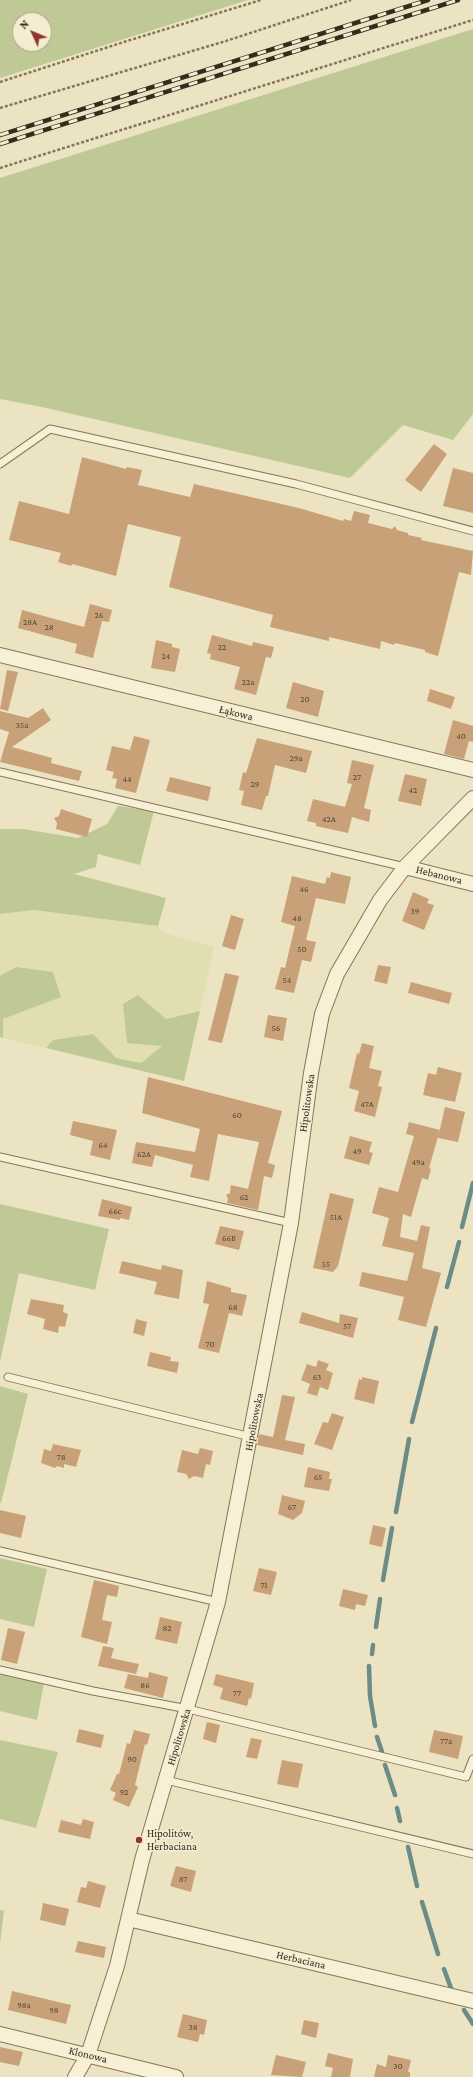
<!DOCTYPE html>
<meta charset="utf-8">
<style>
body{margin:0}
#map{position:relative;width:473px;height:2077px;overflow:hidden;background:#ece3c2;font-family:"Crimson Pro",serif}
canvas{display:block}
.north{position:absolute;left:12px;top:12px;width:40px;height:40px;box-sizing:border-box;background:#f4edd1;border:1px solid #a89f89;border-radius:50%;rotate:314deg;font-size:11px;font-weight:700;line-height:16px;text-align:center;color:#352b1e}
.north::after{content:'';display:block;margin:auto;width:14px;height:18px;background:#92342c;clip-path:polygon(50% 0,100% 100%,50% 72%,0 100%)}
</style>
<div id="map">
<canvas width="473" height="2077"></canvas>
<div class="north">N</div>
</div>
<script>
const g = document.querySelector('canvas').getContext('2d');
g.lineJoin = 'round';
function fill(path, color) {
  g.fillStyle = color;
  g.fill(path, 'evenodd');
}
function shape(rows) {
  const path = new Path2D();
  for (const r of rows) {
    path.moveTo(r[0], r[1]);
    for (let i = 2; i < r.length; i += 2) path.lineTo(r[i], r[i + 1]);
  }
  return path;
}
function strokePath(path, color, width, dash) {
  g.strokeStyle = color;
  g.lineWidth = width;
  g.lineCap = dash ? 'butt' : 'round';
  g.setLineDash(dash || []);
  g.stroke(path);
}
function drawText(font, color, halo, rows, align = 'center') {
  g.font = font + ' "Crimson Pro",serif';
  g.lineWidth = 3;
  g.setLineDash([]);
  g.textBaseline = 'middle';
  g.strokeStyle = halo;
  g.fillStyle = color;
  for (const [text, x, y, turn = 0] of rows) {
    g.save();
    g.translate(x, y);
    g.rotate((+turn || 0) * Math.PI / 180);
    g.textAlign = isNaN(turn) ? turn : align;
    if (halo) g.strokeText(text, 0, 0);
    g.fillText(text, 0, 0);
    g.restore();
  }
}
fill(shape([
 [34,910,158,926,164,933,214,947,200,1011,166,1019,138,995,163,1046,141,1063,116,1058,92,1034,53,1040,46,1048,3,1038,3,1019,61,997,0,976,0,914]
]), '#e1deaf');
fill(shape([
 [0,0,248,0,0,78],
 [20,20,44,20,44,44,20,44],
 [473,29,473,414,453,440,403,425,350,478,42,407,0,399,0,178],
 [118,806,154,811,140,865,98,854,96,867,74,874,166,898,158,926,34,910,0,914,0,829,23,829,78,838,107,824],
 [16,967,53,972,61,997,3,1019,3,1038,0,1037,0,976],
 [138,995,166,1019,200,1011,184,1081,46,1048,53,1040,93,1034,116,1058,141,1063,162,1046,127,1043,123,1004],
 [0,1204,109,1229,95,1290,19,1273,0,1362],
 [0,1386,28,1394,1,1503,0,1503],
 [0,1558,47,1569,34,1627,0,1619],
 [0,1673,44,1683,37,1720,0,1711],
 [0,1740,58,1752,36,1828,0,1819],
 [0,1910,4,1911,0,1943]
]), '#bfc996');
strokePath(shape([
 [462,1227,473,1183],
 [447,1287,459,1242],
 [412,1422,436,1328],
 [396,1512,409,1439],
 [383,1580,392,1528],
 [376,1627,380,1599],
 [372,1654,373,1645],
 [369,1666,370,1696,375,1726],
 [377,1737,382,1752],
 [385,1765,395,1795],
 [397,1808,400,1821],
 [408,1847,417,1886],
 [422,1902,438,1954],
 [444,1969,452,1991],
 [464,2010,473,2024]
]), '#6c8c87', 4.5);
fill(shape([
 [434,444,447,454,421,492,405,480],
 [82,457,126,469,127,467,142,470,138,485,190,497,194,484,299,508,343,521,344,519,351,521,354,511,370,515,368,523,392,529,395,526,397,530,408,533,408,535,422,538,421,540,473,551,471,575,459,572,438,656,425,652,425,650,395,643,394,645,381,641,380,649,329,637,329,641,270,627,273,615,169,587,181,537,128,524,116,576,72,564,71,566,58,562,61,553,9,540,19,501,69,514],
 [453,468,473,473,473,513,443,506],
 [90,604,112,610,109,622,102,621,93,658,75,653,77,644,18,628,22,610,84,627],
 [212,635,252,646,253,642,274,647,271,658,266,657,256,695,234,689,240,667,210,659,211,654,207,653],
 [156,640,172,644,172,647,180,649,175,672,151,668],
 [7,670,18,672,8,711,0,709],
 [293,682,324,691,318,717,286,708],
 [430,689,455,697,451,709,427,701],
 [43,708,51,720,12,747,52,758,51,763,82,771,79,781,0,762,9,732,0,729,0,711,28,718],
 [453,720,473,726,473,742,469,741,464,759,444,754],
 [134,736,150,740,136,793,115,788,117,779,112,778,114,772,106,770,112,746,130,750],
 [257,738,312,751,306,773,275,765,268,796,266,796,262,810,241,805,244,791,239,790,243,772,246,773],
 [352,760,374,765,364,808,371,810,369,822,352,817,348,833,316,826,316,823,307,821,313,799,345,807,352,784,347,783],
 [405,774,427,779,421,806,398,801],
 [170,777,211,787,208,801,166,791],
 [61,809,92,819,87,837,56,829,57,823,54,818,59,816],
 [331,872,351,877,345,904,316,898,306,940,316,942,311,962,302,960,294,993,275,989,281,967,285,968,295,926,281,922,292,876,325,884,327,877,330,878],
 [413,892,429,899,427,903,434,905,424,930,402,921],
 [231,915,244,919,235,950,222,946],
 [378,965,391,967,387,984,374,981],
 [225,973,239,976,222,1043,208,1040],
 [411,982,452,993,449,1004,408,993],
 [268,1015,287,1018,283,1041,264,1037],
 [362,1043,374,1046,369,1068,382,1071,378,1086,382,1087,375,1117,354,1111,359,1091,349,1088,357,1053,359,1054],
 [438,1067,462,1073,455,1102,423,1095,428,1073,436,1075],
 [148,1077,282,1111,268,1163,275,1165,272,1178,264,1176,258,1210,227,1203,228,1199,226,1195,230,1193,231,1185,248,1189,259,1142,218,1134,209,1181,190,1177,193,1165,155,1155,152,1167,132,1163,136,1142,195,1152,200,1129,142,1113],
 [445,1107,465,1112,458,1142,438,1138],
 [73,1121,117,1130,110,1160,90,1155,93,1141,70,1135],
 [409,1122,440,1130,429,1168,431,1169,428,1180,422,1178,411,1217,403,1214,400,1237,417,1241,421,1225,430,1227,422,1268,441,1273,426,1327,398,1320,404,1297,359,1286,362,1272,407,1281,414,1253,382,1246,389,1218,372,1213,379,1187,398,1192,414,1136,406,1134],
 [350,1136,372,1142,369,1152,373,1153,369,1165,344,1158],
 [330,1193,354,1199,338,1266,333,1272,313,1268],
 [102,1199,132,1207,129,1220,120,1218,120,1220,98,1216],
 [220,1226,244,1231,239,1250,215,1244],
 [122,1261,161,1270,162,1265,183,1270,179,1299,154,1294,157,1282,119,1273],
 [207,1281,231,1288,231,1292,247,1295,242,1316,229,1313,219,1353,198,1348,209,1304,203,1303],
 [31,1299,64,1305,63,1312,68,1314,65,1327,59,1326,58,1333,43,1329,45,1319,27,1314],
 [302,1312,339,1323,340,1314,358,1318,353,1338,299,1323],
 [136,1319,147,1322,144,1336,133,1333],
 [150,1352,171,1357,170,1361,179,1362,177,1373,147,1366],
 [318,1360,329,1364,326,1370,333,1373,328,1390,320,1387,317,1396,307,1393,310,1384,301,1380,307,1364,316,1367],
 [362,1377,379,1381,374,1404,354,1399,359,1379,362,1380],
 [282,1395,295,1397,285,1440,305,1444,303,1455,257,1445,259,1434,273,1437],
 [332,1413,344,1417,332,1450,314,1444,323,1422,328,1423],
 [53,1444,81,1450,76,1467,64,1464,64,1468,57,1466,55,1468,41,1463,44,1449,51,1451],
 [200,1448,213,1451,210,1465,206,1464,203,1478,194,1476,189,1479,186,1474,177,1472,182,1450,198,1454],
 [308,1467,330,1472,329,1479,332,1479,329,1491,304,1487],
 [282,1495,305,1501,302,1513,293,1520,278,1514],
 [0,1510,26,1516,21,1538,0,1533],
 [373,1525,386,1528,382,1547,369,1544],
 [259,1568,277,1572,271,1595,253,1591],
 [94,1580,119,1586,117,1597,107,1595,102,1620,112,1622,107,1644,81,1637],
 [343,1589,368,1595,365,1606,356,1604,355,1610,339,1606],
 [160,1617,182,1622,177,1644,155,1639],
 [8,1628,25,1632,17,1664,1,1660],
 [103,1646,114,1648,111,1658,139,1664,136,1674,98,1666],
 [149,1672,168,1677,163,1698,124,1688,128,1674,148,1678],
 [216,1674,254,1683,251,1699,249,1698,247,1706,220,1699,223,1688,213,1685],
 [207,1722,220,1725,216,1743,203,1739],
 [79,1729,104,1735,101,1748,76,1742],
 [134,1730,150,1734,147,1745,145,1744,135,1785,138,1787,129,1807,113,1800,116,1793,110,1790,117,1774,119,1774,127,1743,130,1744],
 [434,1730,463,1736,458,1759,429,1752],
 [251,1738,262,1740,257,1759,246,1757],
 [282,1760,303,1764,298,1788,277,1784],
 [83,1819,94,1822,90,1839,58,1832,61,1820,81,1825],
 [176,1866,196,1871,191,1892,170,1886],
 [88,1881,106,1886,100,1908,77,1902,81,1887,86,1888],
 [43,1903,69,1909,65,1926,40,1920],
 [78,1941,106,1947,104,1958,75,1952],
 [12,1991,71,2005,66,2024,8,2010],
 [183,2014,207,2020,204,2035,200,2034,198,2042,177,2037],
 [304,2020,319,2023,316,2038,301,2034],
 [0,2047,23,2052,19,2066,0,2062],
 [328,2053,353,2059,350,2077,331,2077,333,2068,325,2066],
 [276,2055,306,2062,302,2077,271,2075],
 [388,2055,411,2060,408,2072,410,2072,410,2077,374,2077,377,2064,386,2067]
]), '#c9a179');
const lane = shape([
 [0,464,50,429,296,484,473,531],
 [0,772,405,867],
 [0,1157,291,1223],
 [8,1377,251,1437],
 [0,1551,218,1602],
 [0,1670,93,1691,188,1709,466,1777,473,1759],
 [166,1780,473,1854]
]);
const street = shape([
 [0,655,473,770],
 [405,867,473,884],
 [128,1919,473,2001],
 [0,2034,176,2077],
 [75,2077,88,2055,117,1966,142,1860,218,1602,291,1223,311,1073,322,1014,337,974,380,900,405,867,473,798]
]);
strokePath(lane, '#85755a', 9);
strokePath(street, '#85755a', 16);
strokePath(shape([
 [0,82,127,41,261,0],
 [0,108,226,41,351,0],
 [0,168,473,20]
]), '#85755a', 2.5, [3, 2]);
strokePath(lane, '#f7f0d5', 7);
strokePath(street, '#f7f0d5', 14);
const rail = shape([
 [0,135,428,0],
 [0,144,458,0]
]);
strokePath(rail, '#352b1e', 4.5);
strokePath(rail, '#f4edd1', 3, [9]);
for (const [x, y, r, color] of [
 [139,1840,4,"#92342c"]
]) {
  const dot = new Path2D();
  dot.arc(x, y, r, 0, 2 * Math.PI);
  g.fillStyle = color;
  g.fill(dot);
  strokePath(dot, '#f4edd1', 1.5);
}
drawText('9px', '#5a4835', null, [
 ["26",99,615],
 ["28A",30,622],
 ["28",49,627],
 ["22",222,647],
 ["24",166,656],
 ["22a",248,682],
 ["20",305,699],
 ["35a",22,725],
 ["40",461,736],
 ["29a",296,758],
 ["27",357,777],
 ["44",127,779],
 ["29",255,784],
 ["42",413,790],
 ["42A",329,819],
 ["46",304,889],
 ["39",415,911],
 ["48",297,918],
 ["50",302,949],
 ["54",287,980],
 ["56",276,1028],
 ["47A",367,1104],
 ["60",237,1115],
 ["64",103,1145],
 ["49",357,1151],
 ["62A",144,1154],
 ["49a",418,1162],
 ["62",244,1197],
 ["66c",115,1211],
 ["51A",336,1217],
 ["66B",229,1238],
 ["55",326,1264],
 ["68",233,1307],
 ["57",347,1326],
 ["70",210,1344],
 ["63",317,1377],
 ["78",61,1457],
 ["65",318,1477],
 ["67",292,1507],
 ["71",264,1585],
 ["82",167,1628],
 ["86",145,1685],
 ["77",237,1693],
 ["77a",446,1741],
 ["90",132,1759],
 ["92",124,1792],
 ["87",183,1879],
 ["98a",24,2005],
 ["98",54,2010],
 ["38",193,2027],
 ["30",398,2066]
]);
drawText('11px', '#352b1e', '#f4edd1', [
 ["Łąkowa",236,713,14],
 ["Hebanowa",439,875,14],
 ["Hipolitowska",307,1103,-82],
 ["Hipolitowska",254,1422,-79],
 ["Hipolitowska",179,1737,-73],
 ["Herbaciana",301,1960,13],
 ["Klonowa",88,2055,14]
]);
drawText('11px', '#352b1e', '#f4edd1', [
 ["Hipolitów,",147,1834],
 ["Herbaciana",147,1847]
], 'left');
</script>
